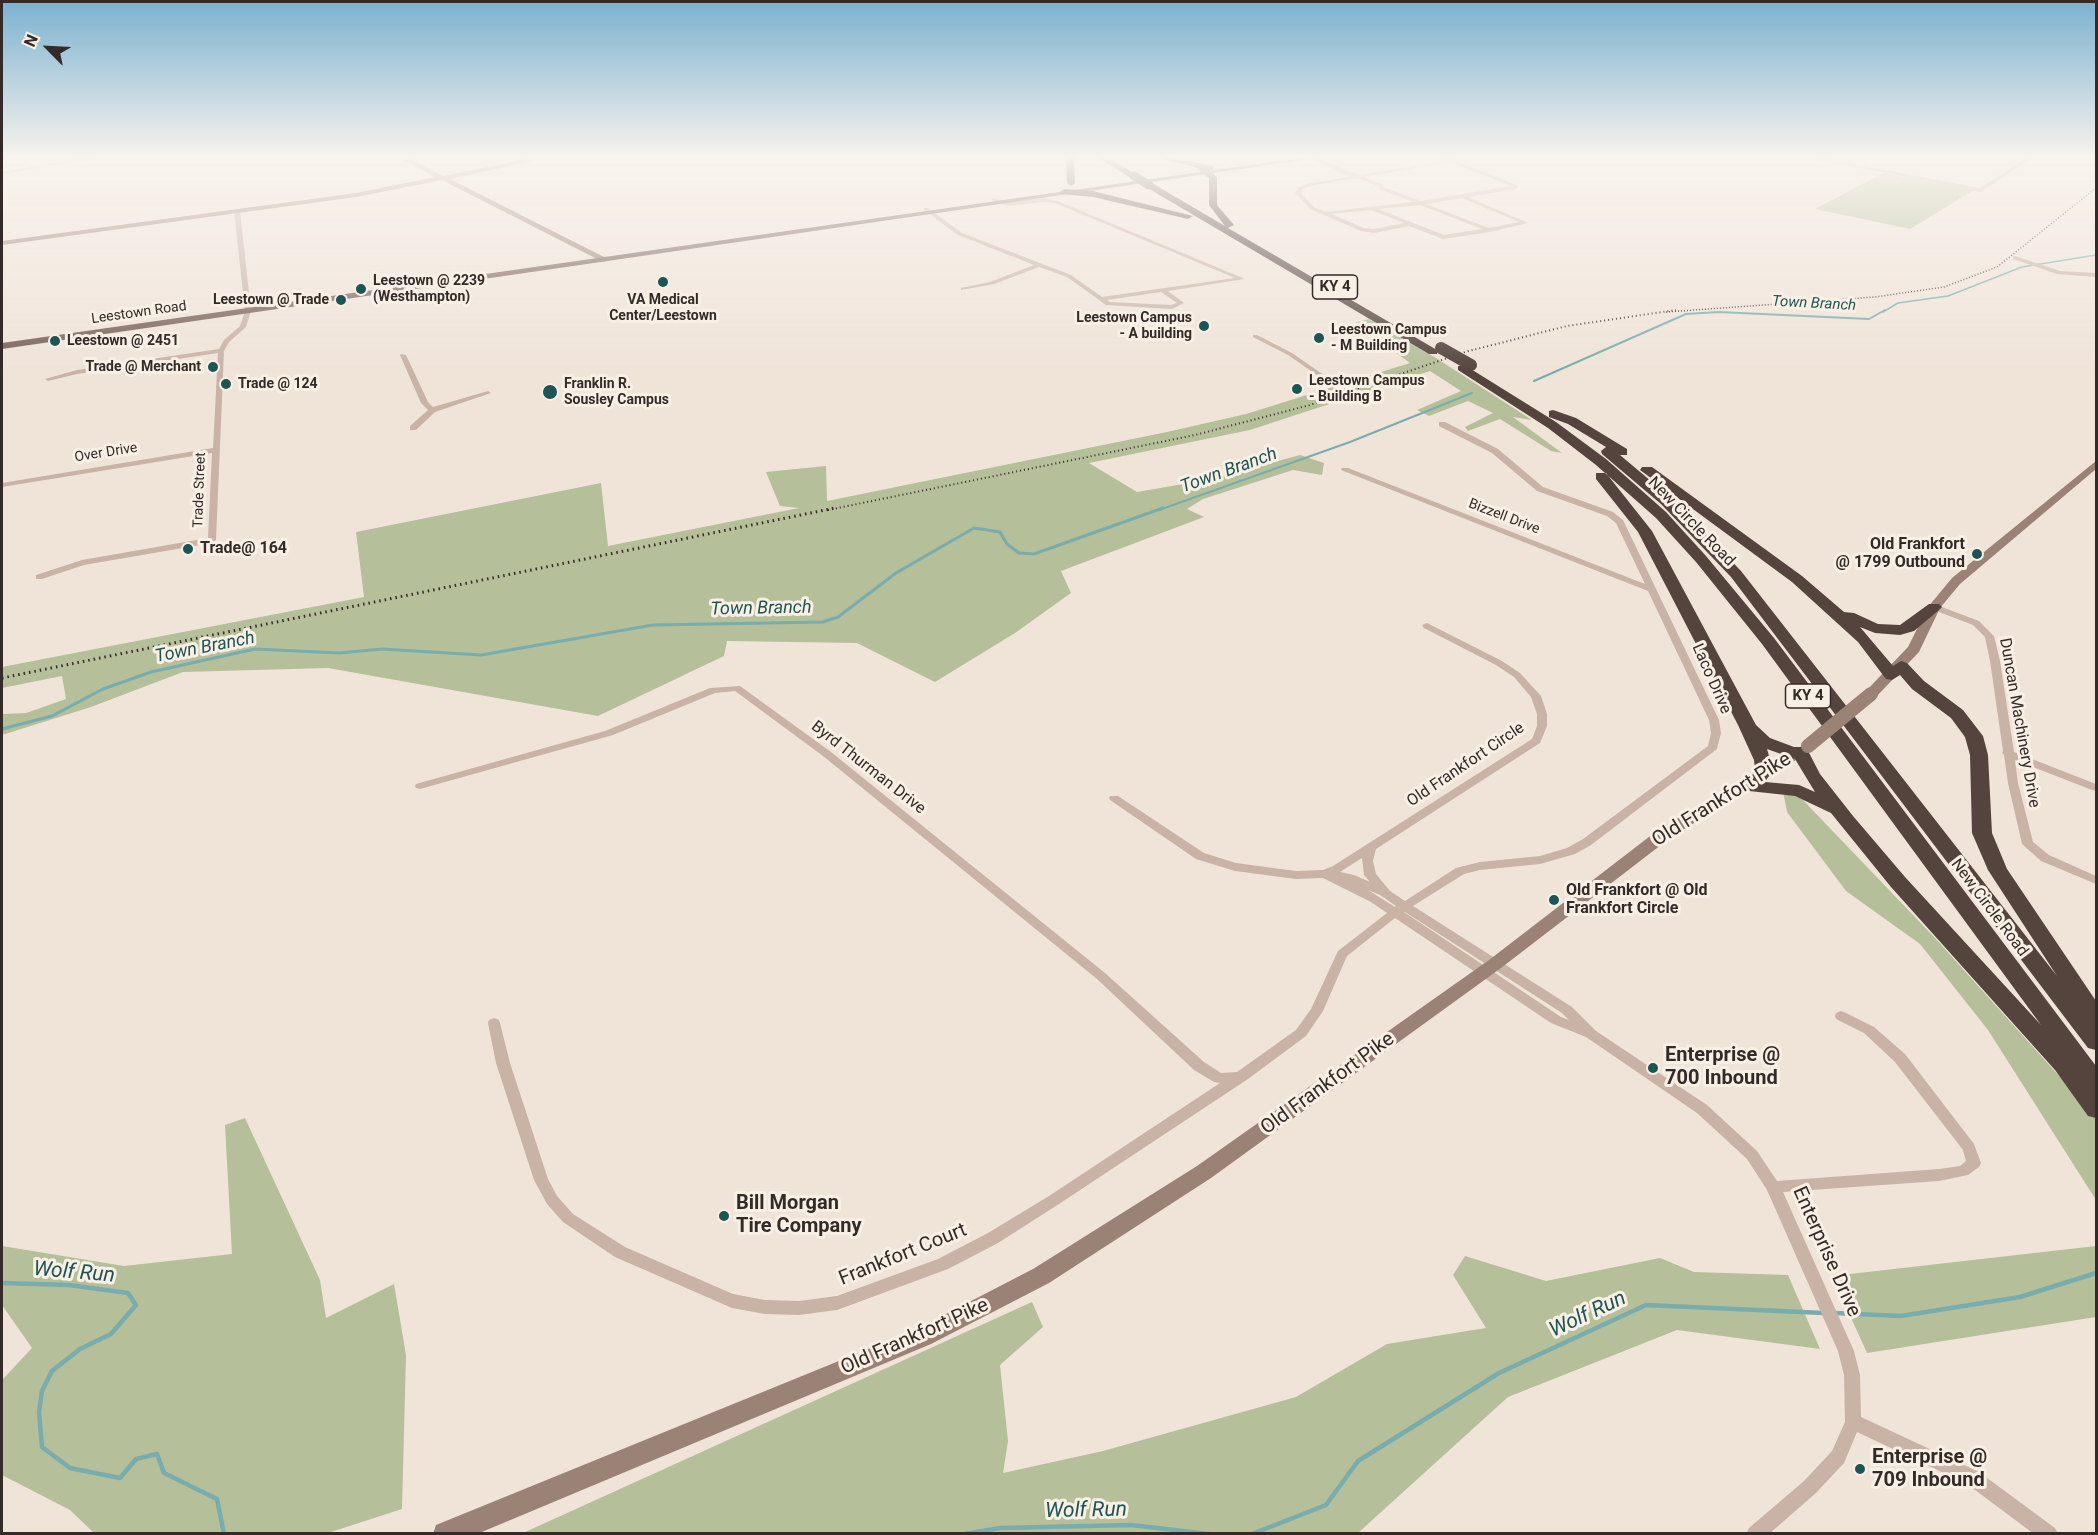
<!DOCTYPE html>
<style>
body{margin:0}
#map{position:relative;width:2098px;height:1535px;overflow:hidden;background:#f0e4d9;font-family:Roboto,sans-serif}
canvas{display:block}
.frame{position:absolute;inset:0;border:3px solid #342a27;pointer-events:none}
.north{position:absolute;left:18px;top:18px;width:60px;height:60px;-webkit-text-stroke:4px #f8efe5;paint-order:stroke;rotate:294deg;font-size:16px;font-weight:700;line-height:24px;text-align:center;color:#342a27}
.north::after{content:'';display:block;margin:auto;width:21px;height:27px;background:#342a27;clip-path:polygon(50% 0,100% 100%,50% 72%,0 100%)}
</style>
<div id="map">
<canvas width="2098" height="1535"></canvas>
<div class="frame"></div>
<div class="north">N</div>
</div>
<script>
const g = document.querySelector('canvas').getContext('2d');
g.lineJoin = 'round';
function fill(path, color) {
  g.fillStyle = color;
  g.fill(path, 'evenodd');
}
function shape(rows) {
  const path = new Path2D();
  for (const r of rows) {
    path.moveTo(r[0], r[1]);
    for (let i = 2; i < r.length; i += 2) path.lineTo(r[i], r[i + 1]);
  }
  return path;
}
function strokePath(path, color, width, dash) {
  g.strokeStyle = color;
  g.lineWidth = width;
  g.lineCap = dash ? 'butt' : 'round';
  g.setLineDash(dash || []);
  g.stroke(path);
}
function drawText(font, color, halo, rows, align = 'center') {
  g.font = font + ' Roboto,sans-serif';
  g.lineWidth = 6;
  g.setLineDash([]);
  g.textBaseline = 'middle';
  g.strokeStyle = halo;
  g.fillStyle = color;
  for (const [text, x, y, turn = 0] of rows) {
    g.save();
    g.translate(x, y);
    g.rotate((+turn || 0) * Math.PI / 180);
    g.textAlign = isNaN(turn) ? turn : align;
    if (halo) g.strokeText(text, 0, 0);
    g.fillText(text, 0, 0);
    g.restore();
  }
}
fill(shape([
 [1883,173,1974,190,1910,229,1815,209],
 [1369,319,1436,358,1532,420,1513,417,1562,453,1551,451,1500,419,1468,431,1465,427,1493,413,1468,401,1429,416,1417,410,1461,391,1430,371,1250,430,1089,463,1137,492,1212,479,1300,455,1324,463,1322,475,1293,470,1203,499,1187,509,1204,517,1061,571,1071,593,1015,633,935,682,857,643,727,641,724,656,598,716,328,668,183,672,91,707,2,735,2,714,26,713,66,699,62,676,2,688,2,667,364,597,356,532,601,483,608,546,799,508,780,506,766,472,826,466,827,501,1167,432,1246,414,1410,363,1355,323],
 [1783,791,1802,799,1935,938,2096,1117,2096,1200,1988,1030,1920,944,1846,891,1787,812],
 [245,1118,320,1280,326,1318,394,1284,406,1355,402,1509,328,1533,94,1533,70,1510,2,1475,2,1380,32,1348,2,1305,2,1246,124,1266,232,1254,225,1125],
 [2096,1246,2096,1317,1867,1353,1832,1276],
 [1465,1256,1546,1281,1660,1258,1694,1272,1788,1275,1820,1349,1677,1330,1508,1397,1358,1533,523,1533,1032,1302,1043,1327,1000,1365,1008,1441,1003,1473,1103,1451,1296,1397,1387,1344,1486,1328,1453,1275]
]), '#b5bf9a');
strokePath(shape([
 [1883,312,1898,303,1948,296,2022,267,2096,255]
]), '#79acac', 1.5);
strokePath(shape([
 [1534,381,1686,314,1719,312,1869,319,1885,310],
 [1159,510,1350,442,1472,393]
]), '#79acac', 2);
strokePath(shape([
 [2,729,52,716,103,689,151,672,255,649,340,653,382,649,481,655,653,625,823,622,838,617,896,573,974,528,1000,532,1007,544,1019,553,1034,554,1163,508]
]), '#79acac', 3);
strokePath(shape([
 [2,1283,69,1285,128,1293,136,1305,111,1334,80,1349,52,1371,42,1391,39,1412,42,1447,70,1468,120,1478,136,1459,157,1454,164,1473,217,1499,224,1534],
 [1834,1313,1901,1316,2020,1297,2096,1273],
 [964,1534,1000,1528,1131,1525,1209,1534],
 [1252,1534,1326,1505,1358,1461,1499,1373,1646,1305,1824,1313]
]), '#79acac', 4.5);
fill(shape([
 [85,158,96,158,2,174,2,172,85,158],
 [1311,158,1317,158,1359,175,1446,161,1441,158,1448,158,1517,185,1519,187,1516,189,1468,197,1528,223,1490,232,1443,239,1409,226,1374,233,1361,231,1310,209,1295,193,1299,187,1311,183,1349,177,1311,158],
 [1450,162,1511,186,1421,201,1383,187,1384,185,1364,177,1450,162],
 [1358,178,1380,187,1379,189,1413,202,1325,212,1314,207,1301,193,1303,189,1314,185,1358,178],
 [1462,198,1519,222,1489,228,1426,204,1462,198],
 [1420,205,1482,229,1444,235,1378,209,1420,205],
 [1371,210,1404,223,1374,229,1364,228,1331,214,1371,210],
 [1811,158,1821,158,1980,188,2027,158,2032,158,1981,192,1811,158],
 [992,198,1008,202,1043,198,1058,201,1245,279,1168,291,1184,303,1172,309,1106,305,1067,277,1039,267,994,284,961,290,961,288,990,282,1034,265,958,235,924,210,924,208,928,208,962,233,1071,275,1102,297,1235,278,1055,203,1043,202,1007,206,992,200,992,198],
 [1161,292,1177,303,1171,305,1110,302,1107,300,1161,292],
 [237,209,240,211,251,311,246,327,229,342,224,351,216,540,212,543,84,565,42,579,36,579,36,575,82,560,208,538,212,453,2,487,2,483,213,448,218,353,77,374,48,381,45,379,77,370,219,349,224,340,240,326,245,311,234,211,237,209],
 [2015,256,2060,271,2096,273,2096,277,2057,274,2013,259,2013,257,2015,256],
 [1253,335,1257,335,1292,353,1338,385,1333,386,1288,355,1253,337,1253,335],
 [401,354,406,355,428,402,433,407,488,391,491,393,435,412,416,430,410,430,410,426,428,410,421,403,400,355,401,354],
 [1439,422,1445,422,1498,449,1543,487,1613,512,1623,520,1719,720,1721,733,1717,749,1591,845,1575,854,1540,864,1480,870,1464,874,1413,906,1572,1007,1596,1031,1707,1105,1757,1151,1777,1181,1939,1169,1960,1166,1966,1161,1963,1150,1895,1062,1864,1033,1836,1019,1835,1016,1836,1013,1841,1011,1846,1013,1874,1027,1905,1054,1974,1144,1981,1163,1979,1167,1968,1175,1939,1181,1783,1192,1854,1351,1860,1375,1861,1417,1979,1472,2055,1528,2058,1534,2034,1534,1967,1484,1857,1432,1844,1463,1816,1493,1769,1534,1746,1534,1749,1528,1804,1481,1832,1451,1845,1422,1844,1375,1838,1351,1767,1190,1747,1159,1697,1113,1586,1037,1551,1023,1395,918,1347,956,1323,1011,1306,1036,1248,1079,1059,1204,998,1243,948,1269,837,1310,799,1315,765,1314,732,1308,615,1257,563,1222,547,1204,534,1180,496,1063,488,1023,489,1020,494,1018,499,1020,500,1023,510,1063,548,1179,557,1196,573,1214,625,1247,733,1294,765,1300,799,1301,837,1296,938,1259,988,1233,1049,1196,1220,1083,1214,1082,1194,1070,1097,979,823,756,735,691,715,693,613,735,420,789,416,788,415,786,416,784,605,731,710,688,740,686,831,752,1105,973,1204,1062,1221,1073,1237,1072,1296,1030,1311,1009,1338,951,1387,913,1371,902,1323,878,1296,879,1235,871,1196,859,1110,800,1109,798,1110,796,1118,796,1204,853,1236,863,1296,871,1323,870,1333,866,1532,739,1537,726,1537,714,1531,697,1514,677,1496,665,1424,628,1422,626,1424,624,1427,623,1502,661,1520,673,1541,696,1547,714,1547,726,1540,743,1376,849,1373,861,1376,874,1390,891,1405,901,1456,868,1480,862,1540,856,1567,848,1583,839,1708,746,1711,733,1709,720,1648,591,1341,470,1342,468,1348,468,1645,584,1616,523,1607,516,1537,491,1492,453,1439,426,1439,422],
 [1362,858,1364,875,1370,882,1354,875,1340,872,1362,858],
 [1368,890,1380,895,1396,906,1395,907,1368,890],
 [1404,912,1405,912,1562,1013,1569,1020,1561,1017,1404,912],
 [1934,604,1979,621,1994,636,2000,661,2014,752,2096,784,2096,791,2092,790,2015,760,2018,783,2033,842,2049,855,2096,876,2096,884,2041,861,2022,844,2008,783,2004,755,2002,753,2003,751,1990,661,1985,637,1973,625,1931,609,1930,607,1931,605,1934,604]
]), '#c8b3a6');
fill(shape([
 [400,158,409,158,443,176,532,158,546,158,450,179,610,260,603,262,442,180,356,197,2,245,2,241,356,193,435,177,400,158],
 [2096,461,2096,469,1960,584,1940,608,1919,652,1876,697,1866,697,1864,694,1866,691,1908,647,1928,607,1952,578,2096,461],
 [1807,743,1814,747,1812,750,1670,838,1501,968,1211,1178,1049,1283,931,1344,477,1534,433,1534,436,1525,915,1330,1033,1269,1197,1166,1489,960,1658,830,1807,743]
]), '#9b8277');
fill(shape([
 [1298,158,1316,158,2,349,2,343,1298,158]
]), '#766058');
fill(shape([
 [1066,158,1074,158,1075,183,1071,186,1067,183,1066,158],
 [1099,158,1109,158,1138,176,1131,178,1099,158],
 [1158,158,1174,158,1213,166,1213,170,1209,170,1217,177,1217,205,1234,225,1228,228,1437,350,1437,354,1429,354,1146,187,1146,183,1152,183,1225,226,1209,205,1209,178,1195,167,1158,158],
 [1064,189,1093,191,1193,216,1188,219,1093,197,1061,194,1060,192,1064,189],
 [1458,366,1466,366,1556,422,1606,459,1666,512,1706,556,1774,638,2096,1066,2096,1118,2088,1116,2055,1070,1891,887,1831,813,1795,796,1740,790,1737,786,1740,782,1753,781,1751,778,1755,769,1754,760,1738,725,1638,532,1596,479,1596,473,1606,473,1652,531,1756,725,1770,738,1794,747,1806,747,1820,774,1853,816,1905,877,2041,1025,1762,644,1696,562,1656,518,1596,465,1548,428,1458,370,1458,366],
 [1767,749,1795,759,1815,792,1799,785,1765,782,1773,769,1767,749],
 [1553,410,1576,418,1627,449,1627,455,1620,455,1671,498,1741,571,2057,976,1988,870,1972,833,1970,755,1965,737,1951,718,1912,689,1900,675,1892,680,1886,679,1858,642,1792,582,1640,470,1642,467,1652,467,1802,576,1844,612,1854,613,1878,624,1900,625,1929,604,1939,604,1942,607,1939,610,1914,631,1900,635,1875,633,1860,627,1893,666,1901,661,1907,663,1924,681,1963,710,1983,736,1988,755,1992,833,2007,869,2096,1001,2096,1050,2088,1048,1731,577,1661,504,1602,454,1601,451,1606,447,1568,424,1549,417,1549,411,1553,410]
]), '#55443e');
strokePath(shape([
 [1666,312,1875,297,1944,287,1997,267,2096,188]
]), '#342a27', 1.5, [1, 2]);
strokePath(shape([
 [828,510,1195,435,1310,405,1465,352,1567,326,1676,310]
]), '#342a27', 2, [1, 3]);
strokePath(shape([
 [2,678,835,508]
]), '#342a27', 3, [1.5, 4]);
strokePath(shape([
 [1808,746,1871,694]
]), '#9b8277', 14);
strokePath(shape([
 [1134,176,1149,185]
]), '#55443e', 9);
strokePath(shape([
 [1441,348,1471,365]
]), '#55443e', 12);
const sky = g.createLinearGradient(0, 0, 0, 373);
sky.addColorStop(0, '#7bb1d0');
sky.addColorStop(0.42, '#f8f3ee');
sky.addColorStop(1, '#f8f3ee00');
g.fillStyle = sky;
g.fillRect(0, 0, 2098, 373);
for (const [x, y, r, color] of [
 [663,282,6,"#1e5454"],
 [361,289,6,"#1e5454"],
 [341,300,6,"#1e5454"],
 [1204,326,6,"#1e5454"],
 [1319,338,6,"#1e5454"],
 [55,341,6,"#1e5454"],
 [213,367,6,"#1e5454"],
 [226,384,6,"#1e5454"],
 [1297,389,6,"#1e5454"],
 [550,392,8,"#1e5454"],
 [188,549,6,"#1e5454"],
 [1977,554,6,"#1e5454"],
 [1554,900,6,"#1e5454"],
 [1653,1068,6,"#1e5454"],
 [724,1216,6,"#1e5454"],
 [1860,1469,6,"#1e5454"]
]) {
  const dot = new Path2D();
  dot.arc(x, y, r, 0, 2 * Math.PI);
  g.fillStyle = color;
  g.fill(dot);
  strokePath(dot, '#f8efe5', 2);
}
drawText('bold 14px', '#342a27', '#f8efe5', [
 ["Leestown @ 2239",373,281],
 ["(Westhampton)",373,297],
 ["Leestown @ Trade",329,300,"right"],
 ["VA Medical",663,300,"center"],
 ["Center/Leestown",663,316,"center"],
 ["Leestown Campus",1192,318,"right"],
 ["- A building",1192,334,"right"],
 ["Leestown Campus",1331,330],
 ["- M Building",1331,346],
 ["Leestown @ 2451",67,341],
 ["Trade @ Merchant",201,367,"right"],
 ["Leestown Campus",1309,381],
 ["- Building B",1309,397],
 ["Trade @ 124",238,384],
 ["Franklin R.",564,384],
 ["Sousley Campus",564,400]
], 'left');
drawText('14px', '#342a27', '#f8efe5', [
 ["Leestown Road",139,313,-8],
 ["Over Drive",106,453,-9],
 ["Trade Street",200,490,-88],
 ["Bizzell Drive",1504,517,21]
]);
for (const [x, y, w] of [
 [1335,287,45],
 [1808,696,45]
]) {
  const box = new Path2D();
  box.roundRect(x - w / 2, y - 12, w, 24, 4.5);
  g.fillStyle = '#f8efe5';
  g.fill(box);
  strokePath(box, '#342a27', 1.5);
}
drawText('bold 15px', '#342a27', null, [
 ["KY 4",1335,287],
 ["KY 4",1808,696]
]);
drawText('italic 15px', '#1e5454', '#f8efe5', [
 ["Town Branch",1814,304,3]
]);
drawText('16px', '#342a27', '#f8efe5', [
 ["New Circle Road",1691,522,46],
 ["Laco Drive",1711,679,66],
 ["Duncan Machinery Drive",2019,723,80],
 ["Old Frankfort Circle",1466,765,-34],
 ["Byrd Thurman Drive",868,768,38],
 ["New Circle Road",1989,908,53]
]);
drawText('bold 16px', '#342a27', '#f8efe5', [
 ["Old Frankfort",1965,545,"right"],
 ["@ 1799 Outbound",1965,563,"right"],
 ["Trade@ 164",200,549],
 ["Old Frankfort @ Old",1566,891],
 ["Frankfort Circle",1566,909]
], 'left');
drawText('italic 18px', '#1e5454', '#f8efe5', [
 ["Town Branch",1229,471,-20],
 ["Town Branch",761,609,-1],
 ["Town Branch",205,648,-11]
]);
drawText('20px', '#342a27', '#f8efe5', [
 ["Old Frankfort Pike",1722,800,-32],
 ["Old Frankfort Pike",1328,1084,-36],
 ["Enterprise Drive",1826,1252,66],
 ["Frankfort Court",903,1255,-22],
 ["Old Frankfort Pike",915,1337,-24]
]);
drawText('bold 20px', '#342a27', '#f8efe5', [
 ["Enterprise @",1665,1056],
 ["700 Inbound",1665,1079],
 ["Bill Morgan",736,1204],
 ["Tire Company",736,1227],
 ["Enterprise @",1872,1458],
 ["709 Inbound",1872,1481]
], 'left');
drawText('italic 21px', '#1e5454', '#f8efe5', [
 ["Wolf Run",74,1273,5],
 ["Wolf Run",1588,1315,-25],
 ["Wolf Run",1086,1511,-1]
]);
</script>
